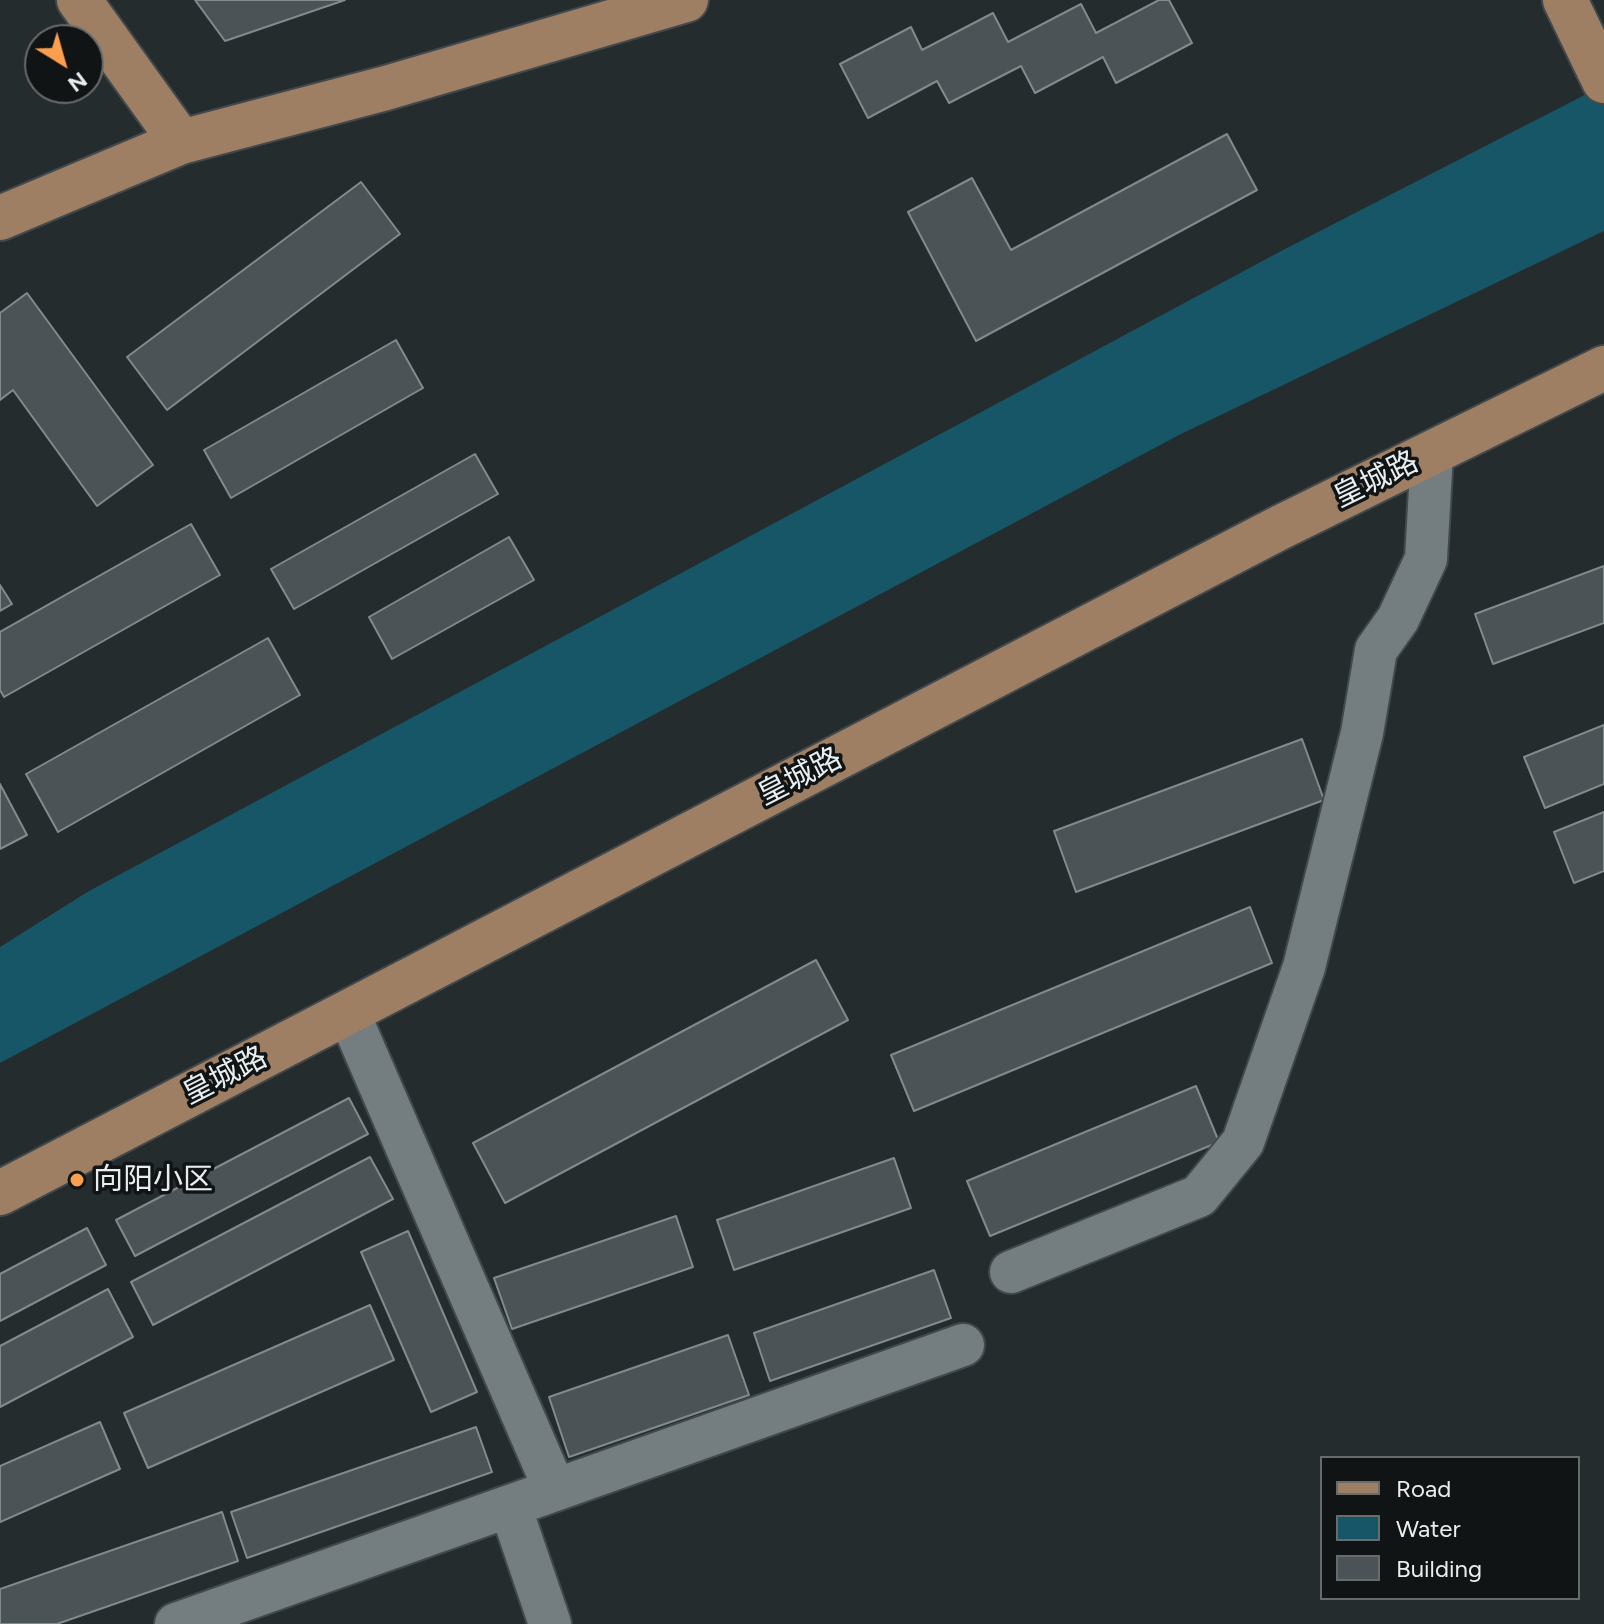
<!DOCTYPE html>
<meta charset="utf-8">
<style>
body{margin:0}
#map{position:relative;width:1604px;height:1624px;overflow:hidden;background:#242c2e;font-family:Figtree,sans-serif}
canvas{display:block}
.legend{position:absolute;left:1320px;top:1456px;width:260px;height:144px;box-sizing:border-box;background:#101415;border:2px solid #666b6c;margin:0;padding:10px 14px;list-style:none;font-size:24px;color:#e8edef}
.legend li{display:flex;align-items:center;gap:16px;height:40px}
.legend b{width:40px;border:2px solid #666b6c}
.north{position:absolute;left:24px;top:24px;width:80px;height:80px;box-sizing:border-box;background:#101415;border:2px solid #666b6c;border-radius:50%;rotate:143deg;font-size:22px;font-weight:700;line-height:32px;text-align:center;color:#e8edef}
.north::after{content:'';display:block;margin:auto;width:28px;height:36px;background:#fa9f4f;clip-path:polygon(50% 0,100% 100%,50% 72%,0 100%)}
</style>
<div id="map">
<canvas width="1604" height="1624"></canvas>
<ul class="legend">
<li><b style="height:10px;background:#9e7f64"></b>Road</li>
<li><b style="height:22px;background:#165667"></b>Water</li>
<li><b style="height:22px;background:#4b5356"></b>Building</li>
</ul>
<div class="north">N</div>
</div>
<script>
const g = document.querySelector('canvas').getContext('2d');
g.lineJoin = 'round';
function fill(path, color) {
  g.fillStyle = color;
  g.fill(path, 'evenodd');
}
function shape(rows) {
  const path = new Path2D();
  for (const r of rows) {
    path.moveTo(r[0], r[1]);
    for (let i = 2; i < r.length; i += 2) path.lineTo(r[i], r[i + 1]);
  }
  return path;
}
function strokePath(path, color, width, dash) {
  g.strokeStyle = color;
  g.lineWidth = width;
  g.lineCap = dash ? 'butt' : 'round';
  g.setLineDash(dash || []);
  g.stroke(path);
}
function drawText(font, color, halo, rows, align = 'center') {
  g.font = font + ' Figtree,"Noto Sans SC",sans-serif';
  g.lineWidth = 7;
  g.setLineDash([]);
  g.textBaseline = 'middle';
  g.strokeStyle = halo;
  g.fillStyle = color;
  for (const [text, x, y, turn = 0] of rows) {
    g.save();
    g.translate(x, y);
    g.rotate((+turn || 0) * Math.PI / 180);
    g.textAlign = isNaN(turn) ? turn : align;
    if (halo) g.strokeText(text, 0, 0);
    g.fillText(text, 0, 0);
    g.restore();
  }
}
fill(shape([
 [1604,85,1604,231,1179,435,0,1063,0,947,89,891,1283,250]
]), '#165667');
const building = shape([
 [195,0,345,0,225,41,195,0],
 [1159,0,1169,0,1192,43,1116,83,1103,57,1035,93,1021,66,949,103,937,81,868,118,840,64,911,27,922,50,993,13,1008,42,1081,4,1096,33,1159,0],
 [1227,134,1257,190,976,341,908,212,972,178,1011,250,1227,134],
 [361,182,400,234,167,410,127,357,361,182],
 [27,293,153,465,97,506,13,390,0,400,0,313,27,293],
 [396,340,423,388,231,498,204,450,396,340],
 [475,454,498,494,294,609,271,569,475,454],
 [191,524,220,575,4,697,0,690,0,632,191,524],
 [509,537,534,580,392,659,369,617,509,537],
 [1604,566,1604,623,1493,664,1475,614,1604,566],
 [0,585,12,604,0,611,0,585],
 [268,638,300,695,58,832,26,774,268,638],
 [1604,725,1604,784,1545,808,1524,757,1604,725],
 [1302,739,1324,800,1076,892,1054,831,1302,739],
 [0,784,27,835,0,849,0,784],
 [1604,812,1604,871,1574,883,1554,832,1604,812],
 [1250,907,1272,963,914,1111,891,1055,1250,907],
 [816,960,848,1020,505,1203,473,1143,816,960],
 [1196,1086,1219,1142,990,1236,967,1181,1196,1086],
 [349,1098,368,1134,135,1256,116,1220,349,1098],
 [370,1157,393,1199,153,1325,131,1282,370,1157],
 [894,1158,911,1208,734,1270,717,1220,894,1158],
 [676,1216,693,1267,512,1329,494,1278,676,1216],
 [87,1228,106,1265,0,1321,0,1274,87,1228],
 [408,1231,477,1392,431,1412,361,1252,408,1231],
 [934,1270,951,1318,770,1381,754,1333,934,1270],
 [108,1289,133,1337,0,1407,0,1346,108,1289],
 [370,1305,394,1360,148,1468,124,1413,370,1305],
 [728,1335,749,1395,569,1457,549,1397,728,1335],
 [100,1422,120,1469,0,1522,0,1466,100,1422],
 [476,1427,492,1472,247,1558,231,1512,476,1427],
 [222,1512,238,1561,57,1624,0,1624,0,1589,222,1512]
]);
fill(building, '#4b5356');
strokePath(building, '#818a8d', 2);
const minor = shape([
 [348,1012,555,1490,963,1345],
 [1011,1272,1199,1196,1243,1142,1304,967,1362,733,1376,650,1398,619,1426,559,1432,453],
 [510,1506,550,1624],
 [176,1624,555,1490]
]);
const major = shape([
 [79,0,181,142],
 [1565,0,1604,81],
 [0,218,181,142,386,88,686,0],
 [0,1193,1281,527,1604,368]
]);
strokePath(minor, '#42484b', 46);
strokePath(major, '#42484b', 48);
strokePath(minor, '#747d80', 42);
strokePath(major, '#9e7f64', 44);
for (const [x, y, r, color] of [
 [77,1180,8,"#fa9f4f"]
]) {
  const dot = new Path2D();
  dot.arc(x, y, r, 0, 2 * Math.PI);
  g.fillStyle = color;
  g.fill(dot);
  strokePath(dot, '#101415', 3);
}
drawText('30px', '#e8edef', '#101415', [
 ["皇城路",1376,480,-26],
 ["皇城路",800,777,-27],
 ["皇城路",225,1076,-27]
]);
drawText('30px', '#e8edef', '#101415', [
 ["向阳小区",93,1180]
], 'left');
</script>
